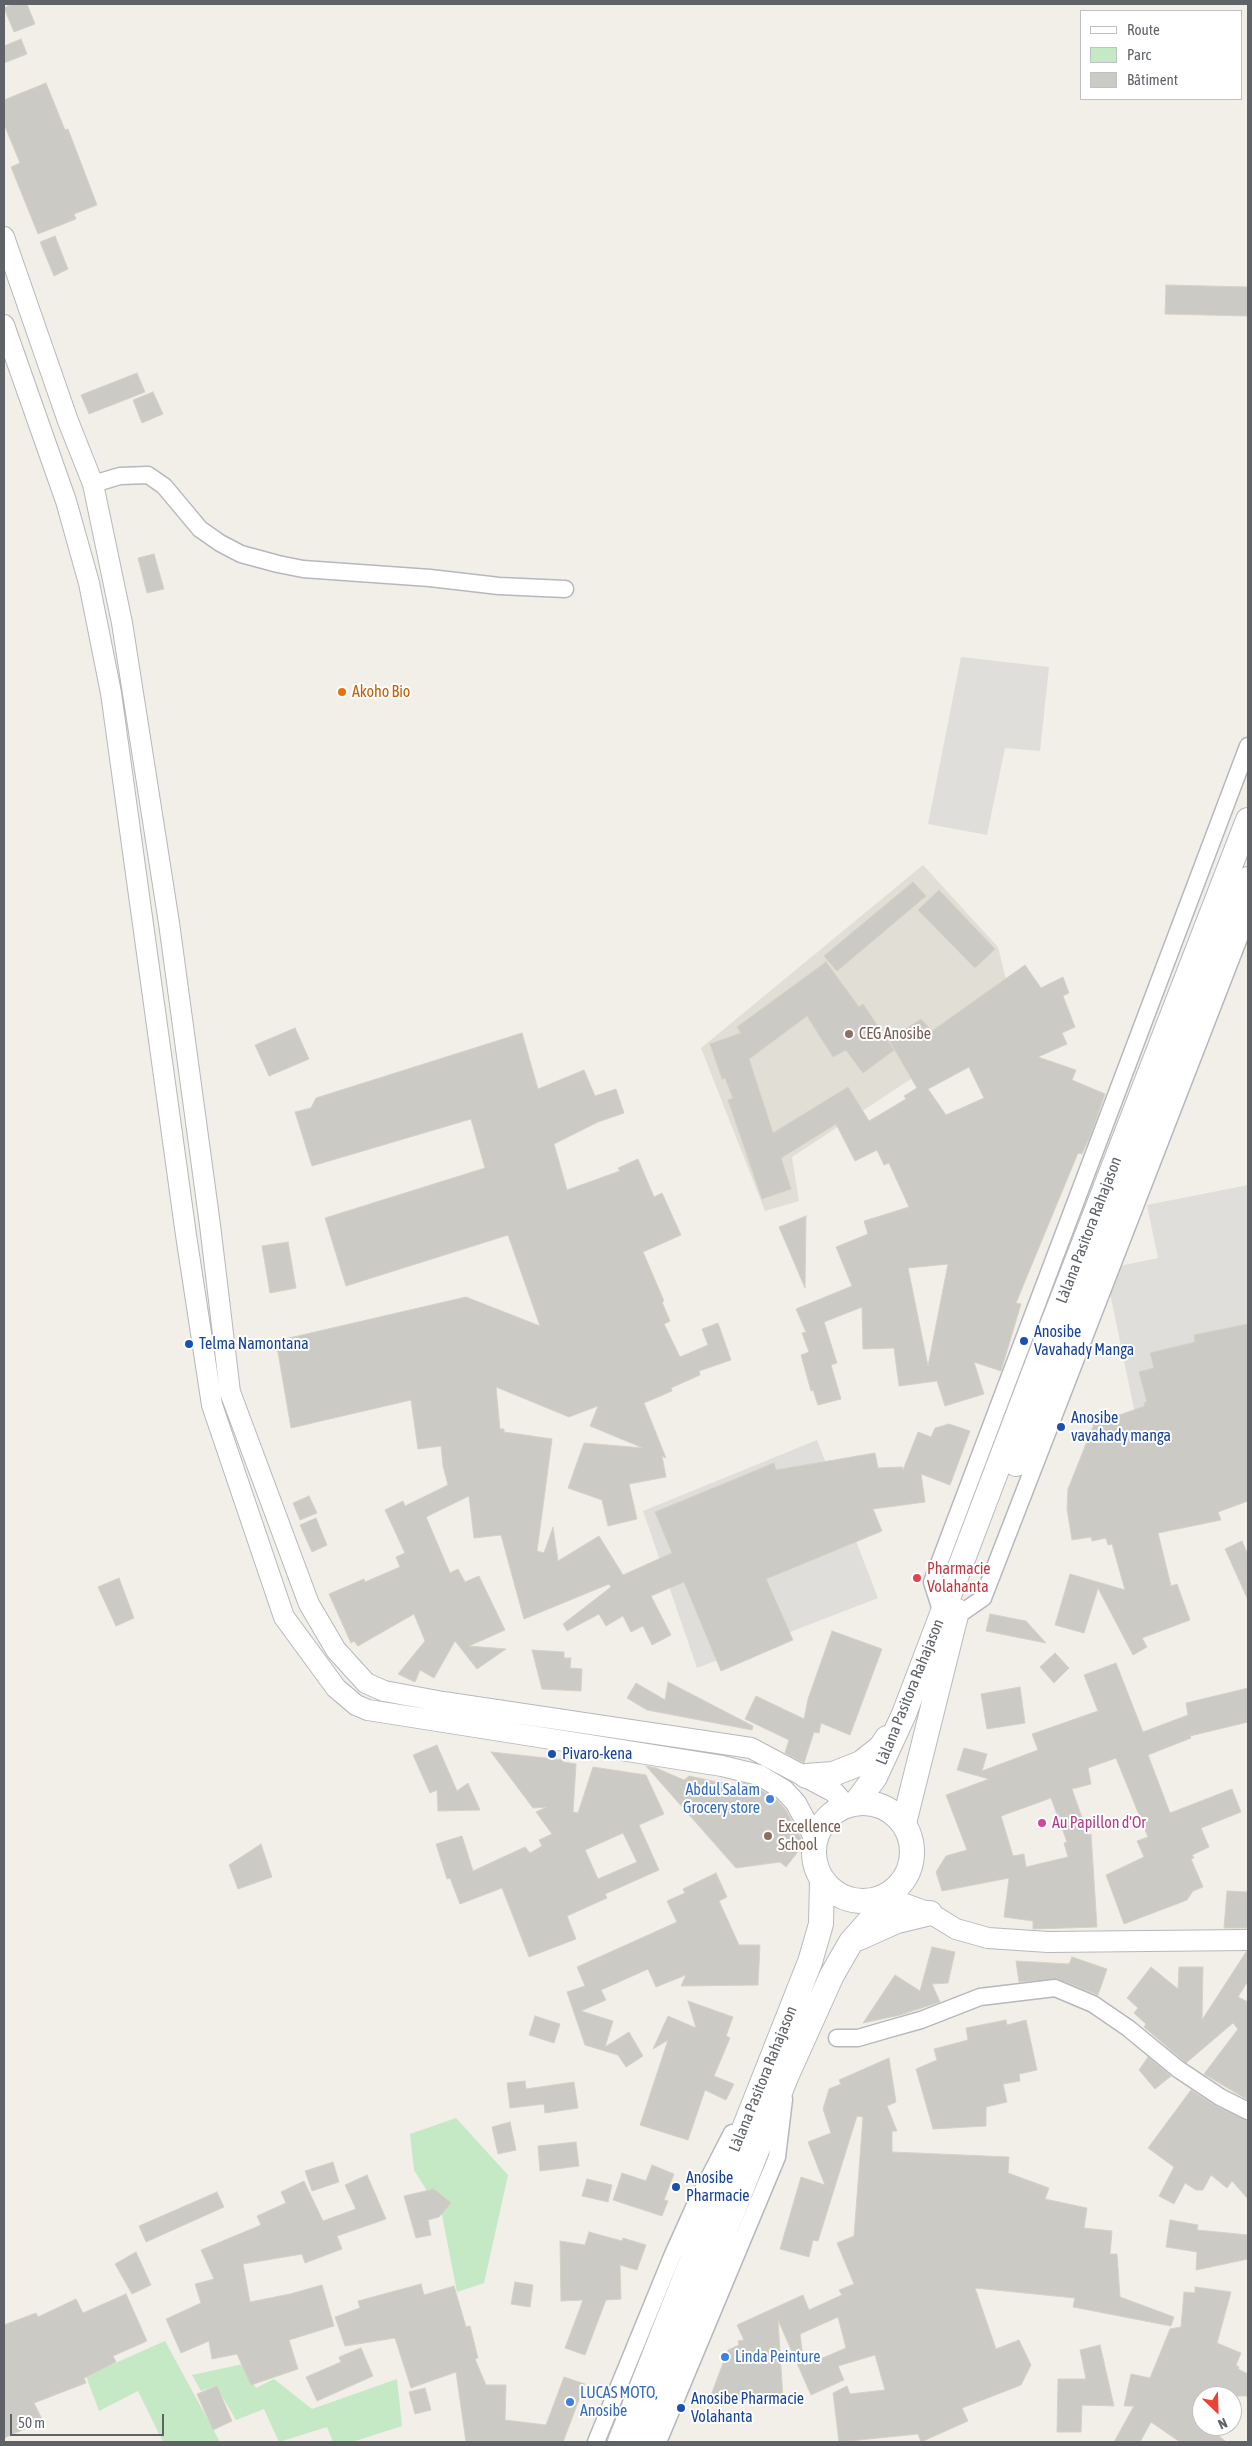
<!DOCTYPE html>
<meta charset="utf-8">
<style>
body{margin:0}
#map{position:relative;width:1252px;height:2446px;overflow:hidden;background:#f1efe8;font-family:"Asap Condensed",sans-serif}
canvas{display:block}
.frame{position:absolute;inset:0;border:5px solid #5f6368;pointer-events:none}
.legend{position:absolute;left:1080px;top:10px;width:162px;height:90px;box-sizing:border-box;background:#fff;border:1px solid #bfc1c3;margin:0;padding:6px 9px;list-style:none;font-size:15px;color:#5f6368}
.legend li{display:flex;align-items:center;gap:10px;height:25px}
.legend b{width:25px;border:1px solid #bfc1c3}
.north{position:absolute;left:1192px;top:2386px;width:50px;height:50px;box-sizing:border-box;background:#fff;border:1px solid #bfc1c3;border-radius:50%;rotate:156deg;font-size:14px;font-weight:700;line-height:20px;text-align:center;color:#5f6368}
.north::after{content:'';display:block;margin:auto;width:18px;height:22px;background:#ea4335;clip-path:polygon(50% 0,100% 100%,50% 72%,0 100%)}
.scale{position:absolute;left:10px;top:2414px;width:154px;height:22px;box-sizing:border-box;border:2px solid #5f6368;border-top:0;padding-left:6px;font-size:15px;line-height:18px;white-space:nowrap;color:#5f6368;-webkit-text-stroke:4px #fff;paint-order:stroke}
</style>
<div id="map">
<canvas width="1252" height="2446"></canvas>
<div class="frame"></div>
<ul class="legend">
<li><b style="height:6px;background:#fff"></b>Route</li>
<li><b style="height:14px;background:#c5e8c5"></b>Parc</li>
<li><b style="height:14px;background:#cccac5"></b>Bâtiment</li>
</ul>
<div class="north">N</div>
<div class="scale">50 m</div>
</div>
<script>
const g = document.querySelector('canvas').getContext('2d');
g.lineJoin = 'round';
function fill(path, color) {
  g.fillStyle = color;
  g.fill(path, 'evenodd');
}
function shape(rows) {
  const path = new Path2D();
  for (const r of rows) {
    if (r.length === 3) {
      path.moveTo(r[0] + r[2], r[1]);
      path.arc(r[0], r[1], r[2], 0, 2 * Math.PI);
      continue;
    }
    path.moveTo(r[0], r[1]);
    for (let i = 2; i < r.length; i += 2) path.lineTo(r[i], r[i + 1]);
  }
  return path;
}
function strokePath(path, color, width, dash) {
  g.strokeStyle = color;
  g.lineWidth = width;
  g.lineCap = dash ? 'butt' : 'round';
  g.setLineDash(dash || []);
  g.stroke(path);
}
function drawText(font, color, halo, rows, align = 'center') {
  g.font = font + ' "Asap Condensed",sans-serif';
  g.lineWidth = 4;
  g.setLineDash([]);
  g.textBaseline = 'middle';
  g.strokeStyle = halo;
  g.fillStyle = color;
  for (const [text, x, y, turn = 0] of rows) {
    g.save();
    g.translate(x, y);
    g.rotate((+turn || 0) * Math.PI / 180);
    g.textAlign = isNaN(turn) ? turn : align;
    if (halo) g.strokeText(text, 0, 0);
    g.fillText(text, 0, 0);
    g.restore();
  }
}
fill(shape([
 [961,657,1049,667,1040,751,1005,748,987,835,928,824],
 [1248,1185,1248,1411,1140,1438,1105,1269,1158,1258,1147,1205],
 [817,1440,878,1598,697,1668,643,1511]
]), '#e0deda');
fill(shape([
 [923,865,998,947,1012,1003,943,1058,792,1157,799,1201,765,1211,701,1048]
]), '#e1ded6');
fill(shape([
 [456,2118,508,2175,484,2283,457,2292,442,2215,414,2170,410,2134],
 [165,2341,220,2442,163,2442,138,2391,99,2411,86,2376],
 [243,2364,256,2388,274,2379,312,2409,397,2379,402,2426,352,2442,333,2442,327,2427,279,2442,264,2409,236,2420,216,2386,201,2391,192,2375]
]), '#c5e8c5');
const building = shape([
 [12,4,27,4,35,24,14,32,4,8,12,4],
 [21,39,27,54,4,63,4,46,21,39],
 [46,83,65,130,68,129,97,205,74,214,76,219,38,234,11,167,20,163,4,124,4,100,46,83],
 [55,236,68,269,54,276,40,242,55,236],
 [1166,285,1248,287,1248,316,1165,314,1166,285],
 [137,373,145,392,89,414,81,395,137,373],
 [153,392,163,414,142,423,133,400,153,392],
 [154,554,164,589,147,593,138,558,154,554],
 [913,882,926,896,837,971,824,956,913,882],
 [939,890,995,949,975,968,918,910,939,890],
 [826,962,859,1007,863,1004,894,1050,863,1073,846,1050,833,1057,807,1016,749,1059,773,1133,848,1087,869,1121,906,1099,904,1096,917,1088,889,1040,921,1019,932,1031,1025,965,1041,988,1063,977,1069,993,1063,996,1075,1027,1062,1033,1067,1044,1038,1057,1076,1070,1072,1080,1105,1094,1091,1134,1082,1154,1078,1153,1016,1303,1021,1304,1001,1371,974,1362,984,1394,945,1406,937,1381,899,1386,894,1348,863,1349,862,1307,824,1322,837,1363,831,1365,841,1399,818,1405,813,1390,811,1391,801,1355,809,1352,802,1333,806,1332,796,1309,852,1286,836,1247,868,1234,864,1221,909,1207,889,1163,884,1165,877,1150,855,1161,836,1124,781,1158,791,1189,762,1199,728,1100,733,1098,725,1078,722,1079,710,1044,741,1033,737,1027,826,962],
 [969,1067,984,1098,946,1115,928,1089,969,1067],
 [948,1264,928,1366,908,1268,948,1264],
 [295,1028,309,1059,269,1076,255,1045,295,1028],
 [522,1033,538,1089,584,1070,595,1096,616,1089,624,1113,598,1122,554,1144,567,1190,620,1171,618,1168,638,1159,654,1197,662,1193,681,1235,643,1252,664,1301,662,1302,670,1321,664,1324,680,1357,708,1345,702,1329,718,1323,731,1360,699,1371,700,1375,671,1388,672,1391,644,1403,666,1458,662,1456,666,1477,629,1484,637,1519,608,1526,602,1500,568,1488,584,1443,643,1448,590,1426,598,1406,569,1417,496,1387,500,1429,504,1429,504,1432,552,1439,537,1551,544,1553,553,1527,558,1561,599,1536,623,1575,672,1553,655,1512,774,1463,776,1470,875,1453,878,1468,902,1467,903,1470,918,1432,931,1437,935,1428,949,1424,970,1431,950,1485,921,1474,925,1502,873,1509,882,1531,766,1579,793,1640,721,1671,684,1582,651,1596,671,1635,652,1645,643,1626,631,1632,623,1616,606,1626,599,1614,567,1631,563,1624,611,1587,609,1584,524,1619,501,1535,474,1538,469,1496,426,1517,450,1573,458,1569,465,1582,479,1576,505,1630,469,1646,506,1649,477,1669,455,1641,434,1678,420,1670,415,1682,398,1674,425,1641,414,1614,358,1646,354,1641,351,1643,329,1594,364,1579,365,1582,400,1567,396,1557,405,1553,385,1510,403,1501,405,1506,448,1485,443,1466,441,1446,418,1449,411,1400,291,1428,276,1341,466,1297,540,1326,508,1235,346,1286,325,1218,485,1168,471,1119,312,1166,295,1112,311,1108,316,1098,522,1033],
 [806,1216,805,1288,779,1227,806,1216],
 [288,1242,296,1288,270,1293,262,1246,288,1242],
 [1248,1324,1248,1501,1218,1512,1221,1520,1158,1533,1171,1586,1177,1584,1190,1620,1142,1638,1147,1647,1133,1655,1098,1588,1084,1633,1055,1625,1070,1574,1125,1590,1112,1544,1108,1545,1106,1538,1092,1541,1091,1537,1072,1540,1067,1509,1068,1489,1094,1424,1145,1406,1144,1403,1147,1402,1139,1372,1154,1368,1150,1353,1195,1342,1194,1335,1248,1324],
 [309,1496,317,1513,300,1520,293,1503,309,1496],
 [316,1518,327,1545,312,1552,300,1525,316,1518],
 [1242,1541,1248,1555,1248,1600,1225,1549,1242,1541],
 [119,1578,134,1618,116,1626,98,1587,119,1578],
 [990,1614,1026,1621,1046,1643,986,1631,990,1614],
 [832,1631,882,1649,850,1735,821,1723,819,1733,814,1732,804,1763,785,1753,789,1740,745,1719,756,1696,804,1719,808,1699,832,1631],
 [532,1650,564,1652,564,1658,571,1658,570,1668,582,1669,581,1691,542,1689,532,1650],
 [1055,1653,1069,1668,1054,1683,1040,1667,1055,1653],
 [1116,1663,1143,1732,1188,1715,1186,1703,1248,1688,1248,1722,1190,1736,1191,1738,1148,1755,1170,1813,1232,1789,1241,1812,1201,1828,1209,1847,1192,1855,1194,1858,1191,1859,1203,1887,1193,1891,1187,1900,1124,1924,1106,1875,1144,1857,1137,1841,1148,1837,1116,1758,1088,1768,1091,1784,1072,1789,1088,1835,1091,1834,1097,1927,1033,1929,1033,1921,1004,1917,1009,1878,942,1891,936,1872,946,1856,967,1850,946,1795,989,1779,957,1770,964,1748,987,1754,982,1771,1038,1750,1032,1734,1098,1711,1084,1675,1116,1663],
 [1051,1798,1067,1842,1064,1843,1068,1857,1026,1867,1024,1854,1013,1856,1001,1816,1051,1798],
 [668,1682,753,1726,752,1730,647,1710,627,1698,636,1683,665,1700,668,1682],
 [1020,1687,1025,1723,987,1729,981,1694,1020,1687],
 [437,1745,457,1791,468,1783,480,1810,438,1811,437,1790,430,1793,413,1755,437,1745],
 [491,1752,564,1760,563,1762,576,1764,573,1812,578,1813,593,1767,646,1775,664,1814,639,1825,659,1870,605,1894,607,1898,567,1916,576,1939,529,1957,502,1888,460,1904,450,1878,447,1879,436,1844,462,1836,473,1871,525,1847,530,1853,542,1846,539,1840,552,1834,536,1812,547,1807,533,1808,491,1752],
 [623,1833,637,1862,598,1879,585,1850,623,1833],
 [646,1766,656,1768,684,1780,689,1776,742,1787,743,1783,754,1786,776,1799,786,1810,804,1844,786,1867,780,1862,736,1868,646,1766],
 [261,1844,272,1877,238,1889,229,1865,261,1844],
 [716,1873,727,1897,719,1901,739,1945,760,1945,758,1985,681,1986,686,1975,656,1987,648,1969,601,1990,606,2000,581,2011,613,2021,605,2047,629,2032,643,2056,626,2067,618,2055,585,2045,567,1992,585,1986,577,1967,677,1922,667,1901,685,1893,683,1889,716,1873],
 [1227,1891,1248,1892,1248,1928,1224,1928,1227,1891],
 [932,1947,955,1952,948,1983,932,1984,940,2002,900,2015,863,2023,895,1975,920,1991,932,1947],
 [1246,1952,1248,1952,1248,1981,1238,1997,1248,2002,1248,2100,1204,2074,1238,2029,1233,2023,1186,2063,1144,2027,1146,2024,1134,2013,1138,2008,1127,1998,1151,1967,1178,1989,1179,1967,1203,1967,1202,2020,1246,1952],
 [1072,1957,1107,1969,1098,1995,1058,1979,1019,1982,1016,1961,1069,1964,1072,1957],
 [688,2001,733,2017,726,2036,730,2038,714,2076,734,2084,726,2100,705,2090,688,2140,640,2125,668,2040,653,2049,668,2016,696,2028,688,2001],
 [535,2016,560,2024,554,2043,529,2035,535,2016],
 [1006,2020,1007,2025,1026,2020,1037,2070,1019,2074,1020,2081,1003,2084,1007,2102,986,2107,986,2126,933,2129,916,2069,937,2060,934,2049,968,2040,966,2028,1006,2020],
 [1148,2057,1171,2076,1155,2089,1139,2070,1148,2057],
 [889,2058,896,2102,887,2106,897,2131,892,2131,892,2152,1009,2157,1008,2173,1049,2188,1045,2199,1087,2208,1084,2228,1112,2231,1110,2254,1117,2254,1120,2297,1174,2317,1171,2326,1073,2307,1075,2298,975,2288,996,2349,1019,2340,1031,2365,1021,2385,962,2408,968,2421,921,2442,918,2434,839,2442,833,2393,847,2386,850,2394,885,2390,875,2355,838,2366,844,2380,811,2395,778,2320,783,2399,708,2403,728,2350,739,2345,738,2341,744,2340,737,2325,803,2295,809,2310,842,2295,839,2290,854,2284,837,2243,854,2236,863,2117,857,2116,818,2241,813,2240,809,2257,780,2249,801,2177,825,2185,808,2142,831,2133,823,2109,829,2089,841,2084,839,2080,889,2058],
 [838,2317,846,2348,804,2366,800,2334,838,2317],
 [525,2081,526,2089,574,2082,578,2108,545,2113,544,2104,510,2108,507,2083,525,2081],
 [1191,2090,1216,2106,1248,2121,1248,2199,1232,2181,1227,2188,1211,2175,1203,2190,1196,2190,1185,2183,1174,2204,1159,2196,1174,2167,1148,2148,1191,2090],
 [510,2122,516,2150,498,2154,492,2127,510,2122],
 [576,2142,579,2166,540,2171,538,2146,576,2142],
 [333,2162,339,2182,312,2191,305,2171,333,2162],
 [652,2165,674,2174,664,2200,668,2201,662,2216,613,2200,622,2173,646,2181,652,2165],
 [367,2175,386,2219,337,2236,342,2249,305,2263,302,2254,243,2264,250,2302,290,2294,322,2285,334,2326,289,2340,298,2369,251,2385,237,2354,212,2359,209,2341,181,2353,166,2319,201,2303,195,2284,214,2279,201,2250,261,2225,257,2216,286,2203,281,2192,304,2181,323,2221,356,2209,345,2185,367,2175],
 [587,2179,612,2185,608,2202,582,2196,587,2179],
 [434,2189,451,2203,439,2217,428,2220,431,2235,416,2238,404,2196,434,2189],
 [217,2192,224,2207,146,2242,139,2226,217,2192],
 [1170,2220,1198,2225,1197,2230,1248,2235,1248,2259,1196,2270,1197,2252,1166,2247,1170,2220],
 [589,2232,622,2241,623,2238,646,2245,637,2270,620,2265,621,2299,606,2300,585,2355,565,2348,583,2300,561,2301,560,2241,585,2245,589,2232],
 [136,2252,151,2285,132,2294,115,2264,136,2252],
 [515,2282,533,2285,530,2307,511,2304,515,2282],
 [421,2284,424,2295,454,2286,466,2327,470,2326,478,2358,475,2359,486,2385,506,2385,505,2420,546,2425,564,2377,585,2384,563,2442,466,2442,456,2372,411,2388,395,2338,345,2346,335,2317,360,2308,358,2301,421,2284],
 [1195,2287,1231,2292,1217,2343,1241,2353,1236,2365,1239,2367,1238,2369,1248,2374,1248,2396,1202,2396,1202,2426,1208,2426,1226,2442,1180,2442,1151,2422,1140,2442,1114,2442,1134,2406,1124,2406,1131,2374,1150,2378,1170,2329,1181,2327,1184,2292,1195,2293,1195,2287],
 [126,2294,147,2341,113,2356,116,2362,84,2378,86,2383,34,2403,43,2421,4,2438,4,2325,36,2313,38,2317,76,2299,83,2313,126,2294],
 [1100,2345,1114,2406,1082,2405,1081,2432,1057,2432,1058,2379,1086,2379,1080,2350,1100,2345],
 [361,2348,373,2376,317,2401,306,2377,341,2362,339,2357,361,2348],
 [217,2386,232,2421,213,2430,197,2394,217,2386],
 [425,2388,431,2410,415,2414,409,2392,425,2388]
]);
fill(building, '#cccac5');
strokePath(building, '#d6d1c6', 1);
const minor = shape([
 [93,484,120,476,148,475,164,486,200,529,220,543,241,554,278,564,303,569,430,578,499,586,565,589],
 [942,1613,932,1582,1248,746],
 [954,1618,983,1598,1248,915],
 [837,2038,858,2038,889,2029,921,2020,980,1997,1055,1988,1093,2004,1128,2028,1178,2069,1220,2097,1248,2111],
 [596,2442,673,2254,696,2203,732,2133],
 [658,2442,777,2157,784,2099]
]);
const tertiary = shape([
 [4,237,68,421,93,484,122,623,169,923,210,1225,230,1392,309,1604,336,1650,366,1683,384,1691,443,1702,751,1748,834,1792,846,1806],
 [4,325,66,501,89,583,111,693,186,1235,212,1405,284,1617,336,1688,356,1705,368,1710,722,1766,759,1775,784,1790,796,1803,815,1839],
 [886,1897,930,1913,956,1929,988,1938,1048,1942,1248,1940]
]);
const secondary = shape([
 [1016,1464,1248,879],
 [806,1776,833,1774,861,1763,881,1747,887,1738],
 [863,1852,49],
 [855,1804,875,1777,904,1714,1044,1346,1248,820],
 [904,1823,957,1611],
 [859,1938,897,1921,930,1913],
 [620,2442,810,1962,821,1924,822,1880],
 [641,2442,786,2077,832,1975,851,1942,874,1916,886,1897]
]);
strokePath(minor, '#b5b8bc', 19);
strokePath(tertiary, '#b5b8bc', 22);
strokePath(secondary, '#b6babf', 26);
strokePath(minor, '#fff', 16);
strokePath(tertiary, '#fff', 20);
strokePath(secondary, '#fff', 24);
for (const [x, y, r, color] of [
 [342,692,5,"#e8710a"],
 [849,1034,5,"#8d6e63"],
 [1024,1341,5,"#1a4fb4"],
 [189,1344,5,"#1a4fb4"],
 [1061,1427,5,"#1a4fb4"],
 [917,1578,5,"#e0444e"],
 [552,1754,5,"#1a4fb4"],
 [770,1799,5,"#3f7fe0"],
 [1042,1823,5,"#d1479c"],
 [768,1836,5,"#8d6e63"],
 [676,2187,5,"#1a4fb4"],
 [725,2357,5,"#3f7fe0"],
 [570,2402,5,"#3f7fe0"],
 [681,2408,5,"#1a4fb4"]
]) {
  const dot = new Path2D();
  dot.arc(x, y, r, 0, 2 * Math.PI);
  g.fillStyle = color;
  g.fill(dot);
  strokePath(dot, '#fff', 2);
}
drawText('16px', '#c56008', '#fff', [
 ["Akoho Bio",352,692]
], 'left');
drawText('16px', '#785e54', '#fff', [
 ["CEG Anosibe",859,1034],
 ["Excellence",778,1827],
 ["School",778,1845]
], 'left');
drawText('16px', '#5f6368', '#fff', [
 ["Làlana Pasitora Rahajason",1089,1230,-69],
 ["Làlana Pasitora Rahajason",910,1692,-68],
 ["Làlana Pasitora Rahajason",763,2079,-68]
]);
drawText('16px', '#164399', '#fff', [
 ["Anosibe",1034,1332],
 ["Vavahady Manga",1034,1350],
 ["Telma Namontana",199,1344],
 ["Anosibe",1071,1418],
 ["vavahady manga",1071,1436],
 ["Pivaro-kena",562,1754],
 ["Anosibe",686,2178],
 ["Pharmacie",686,2196],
 ["Anosibe Pharmacie",691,2399],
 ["Volahanta",691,2417]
], 'left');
drawText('16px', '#be3a42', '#fff', [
 ["Pharmacie",927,1569],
 ["Volahanta",927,1587]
], 'left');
drawText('16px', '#366cbe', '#fff', [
 ["Abdul Salam",760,1790,"right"],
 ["Grocery store",760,1808,"right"],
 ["Linda Peinture",735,2357],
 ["LUCAS MOTO,",580,2393],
 ["Anosibe",580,2411]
], 'left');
drawText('16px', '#b23c85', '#fff', [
 ["Au Papillon d'Or",1052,1823]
], 'left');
</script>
